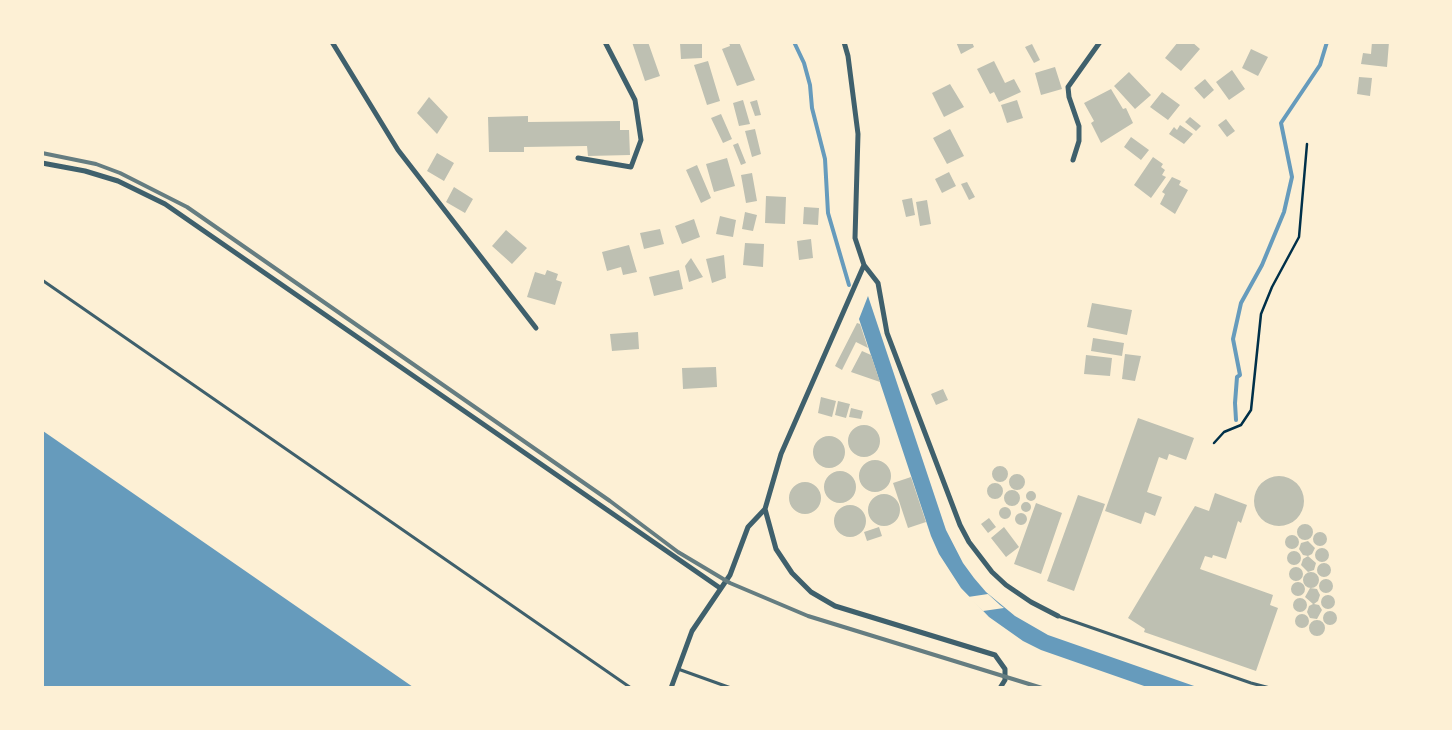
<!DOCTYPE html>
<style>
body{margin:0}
#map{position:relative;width:1452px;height:730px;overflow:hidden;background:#fdf0d5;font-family:Roboto,sans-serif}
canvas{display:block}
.frame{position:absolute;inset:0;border:44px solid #fdf0d5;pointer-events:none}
</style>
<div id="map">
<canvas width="1452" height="730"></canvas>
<div class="frame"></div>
</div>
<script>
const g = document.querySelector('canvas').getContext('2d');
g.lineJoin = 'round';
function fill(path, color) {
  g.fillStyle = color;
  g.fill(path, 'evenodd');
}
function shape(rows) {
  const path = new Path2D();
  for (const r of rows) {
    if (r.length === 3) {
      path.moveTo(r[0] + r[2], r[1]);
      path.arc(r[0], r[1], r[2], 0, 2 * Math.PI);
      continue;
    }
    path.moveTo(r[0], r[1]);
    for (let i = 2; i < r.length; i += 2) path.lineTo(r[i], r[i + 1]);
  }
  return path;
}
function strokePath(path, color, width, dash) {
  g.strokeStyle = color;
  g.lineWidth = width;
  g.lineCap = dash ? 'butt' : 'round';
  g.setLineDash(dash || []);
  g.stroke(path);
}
fill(shape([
 [868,296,946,530,963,563,974,578,986,592,1015,616,1048,635,1197,687,1147,687,1041,650,1023,641,989,617,961,588,939,554,931,536,859,319],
 [43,431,413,687,43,687]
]), '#669bbc');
fill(shape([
 [988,594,1000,605,1004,608,983,611,968,597]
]), '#fdf0d5');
strokePath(shape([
 [794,42,804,63,810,85,812,108,825,159,828,213,849,285],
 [1236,420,1235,403,1237,377,1240,375,1233,339,1241,303,1262,265,1284,212,1292,177,1281,123,1320,65,1327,42]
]), '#669bbc', 4);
fill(shape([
 [632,42,648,42,660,76,645,81],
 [702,42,702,58,681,59,680,43],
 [729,42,739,42,755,80,737,86,722,49,730,46],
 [956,42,972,42,974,47,961,54],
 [1178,42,1192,42,1200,49,1181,71,1165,58],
 [1372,42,1389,42,1387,67,1361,64,1363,53,1371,54],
 [1032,44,1040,60,1034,63,1025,47],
 [1251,49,1268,57,1258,76,1242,68],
 [708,61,720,101,707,105,694,65],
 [994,61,1005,83,1014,79,1021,92,999,102,994,92,990,94,977,69],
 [1055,67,1062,89,1041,95,1035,73],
 [1232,70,1245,89,1229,100,1216,82],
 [1129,72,1151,95,1135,109,1114,86],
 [1359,77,1372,78,1370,96,1357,94],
 [1205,79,1214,90,1204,99,1194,88],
 [950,84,964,107,944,117,932,93],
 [1111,89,1123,109,1126,108,1133,123,1101,143,1091,123,1094,121,1084,103],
 [1162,92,1180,105,1168,120,1150,107],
 [429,97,448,117,437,134,417,113],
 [743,100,750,124,739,126,733,103],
 [757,100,761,115,755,116,750,102],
 [1017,100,1023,118,1007,123,1001,105],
 [721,114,732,139,723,143,711,118],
 [528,116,528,122,620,121,620,130,629,130,630,155,588,156,587,146,524,147,524,152,489,152,488,117],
 [1190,117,1201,126,1196,131,1185,122],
 [1226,119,1235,131,1227,137,1218,125],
 [1180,125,1193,134,1184,144,1169,134,1174,127,1177,130],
 [755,129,761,154,752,157,745,131],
 [950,129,964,156,947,164,933,138],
 [1131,137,1149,150,1141,160,1124,147],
 [738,143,746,163,741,165,733,145],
 [437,153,454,163,444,181,427,171],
 [1153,157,1163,164,1161,167,1165,170,1162,175,1166,177,1151,198,1134,185],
 [727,158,735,186,714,192,706,164],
 [697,165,711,198,701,203,686,170],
 [949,172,956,186,942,193,935,179],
 [752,173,757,201,746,203,741,175],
 [1172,177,1181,181,1179,185,1188,190,1175,214,1160,204,1165,194,1162,192],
 [967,182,975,197,969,200,961,184],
 [454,187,473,199,465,213,446,202],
 [766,196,786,197,785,224,765,223],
 [912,198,915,215,906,217,902,200],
 [927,200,931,224,920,226,916,202],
 [804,207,819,208,818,225,803,224],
 [745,212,757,215,753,231,742,229],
 [720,216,736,220,733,237,716,234],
 [694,219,700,237,682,244,675,226],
 [660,229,664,244,644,249,640,233],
 [506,230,527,248,512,264,492,246],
 [811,239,813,258,799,260,797,241],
 [745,243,764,244,763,267,743,265],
 [629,245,637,272,623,275,621,267,607,271,602,252],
 [724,255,726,278,712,283,706,259],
 [691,258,703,277,689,282,685,266],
 [547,270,558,274,556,280,562,282,555,305,527,297,535,272,545,275],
 [679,270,683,289,654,296,649,277],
 [1092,303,1132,310,1127,335,1087,327],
 [857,323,860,324,868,348,856,342,842,370,835,366],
 [638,332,639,349,612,351,610,334],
 [1093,338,1124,343,1122,356,1091,351],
 [862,351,871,355,880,382,851,372],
 [1125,354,1141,356,1135,381,1122,379],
 [1086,355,1112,358,1110,376,1084,374],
 [716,367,717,387,683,389,682,368],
 [943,389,948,400,936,405,931,394],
 [821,397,836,401,832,417,818,413],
 [838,401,850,404,846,418,835,415],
 [851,408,863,411,861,419,849,417],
 [1138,418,1194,438,1186,460,1169,454,1167,460,1159,457,1147,492,1162,497,1155,516,1145,512,1141,524,1105,511],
 [864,441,16],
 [829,452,16],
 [875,476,16],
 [1000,474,8],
 [840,487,16],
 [1017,482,8],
 [1279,501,25],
 [911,477,926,522,908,528,893,483],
 [805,498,16],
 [995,491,8],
 [1012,498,8],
 [1031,496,5],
 [1215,493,1247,505,1241,523,1238,521,1226,559,1213,555,1212,558,1205,556,1200,569,1273,595,1270,605,1278,608,1256,671,1144,632,1145,629,1128,618,1195,506,1209,511],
 [884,510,16],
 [1078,495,1105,504,1074,591,1047,581],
 [1026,507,5],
 [1036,503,1062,513,1041,574,1014,564],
 [850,521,16],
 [1005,513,6],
 [1021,519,6],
 [989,518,996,527,988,533,981,524],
 [1305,532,8],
 [879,527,882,536,867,541,864,532],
 [1004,527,1019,547,1006,557,991,538],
 [1320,539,7],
 [1292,542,7],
 [1308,541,1315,548,1312,554,1308,556,1316,563,1314,570,1308,572,1301,565,1303,559,1308,556,1303,555,1299,549,1301,543],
 [1322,555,7],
 [1294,558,7],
 [1324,570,7],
 [1296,574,7],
 [1311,580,8],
 [1326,586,7],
 [1298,589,7],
 [1310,588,1317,589,1320,595,1318,601,1314,604,1319,605,1322,610,1317,619,1310,618,1307,612,1309,606,1313,604,1305,597],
 [1328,602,7],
 [1300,605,7],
 [1330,618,7],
 [1302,621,7],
 [1317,628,8]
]), '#bec0b2');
strokePath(shape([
 [1214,443,1224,432,1241,425,1251,410,1261,314,1272,287,1299,237,1307,144]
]), '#003049', 2.5);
strokePath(shape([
 [42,280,631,688],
 [1058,616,1251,683,1270,688],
 [678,669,731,688]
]), '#3f606c', 3);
strokePath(shape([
 [332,42,398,150,536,328],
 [578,158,631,167,641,140,635,100,605,42],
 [1073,160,1079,141,1079,126,1069,97,1068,87,1100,42],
 [42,163,85,171,118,181,165,204,720,588],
 [864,265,878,283,887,333,960,525,969,542,992,572,1006,585,1031,602,1058,616],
 [765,509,781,454,864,265,855,238,858,134,848,56,844,42],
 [671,688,692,631,730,575,748,527,765,509,776,549,792,573,811,592,835,606,995,655,1005,669,1005,680,1000,688]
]), '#3f606c', 5);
strokePath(shape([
 [42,153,96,164,120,173,187,207,610,501,678,552,730,583,808,616,1042,688]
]), '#657d81', 4);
</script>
